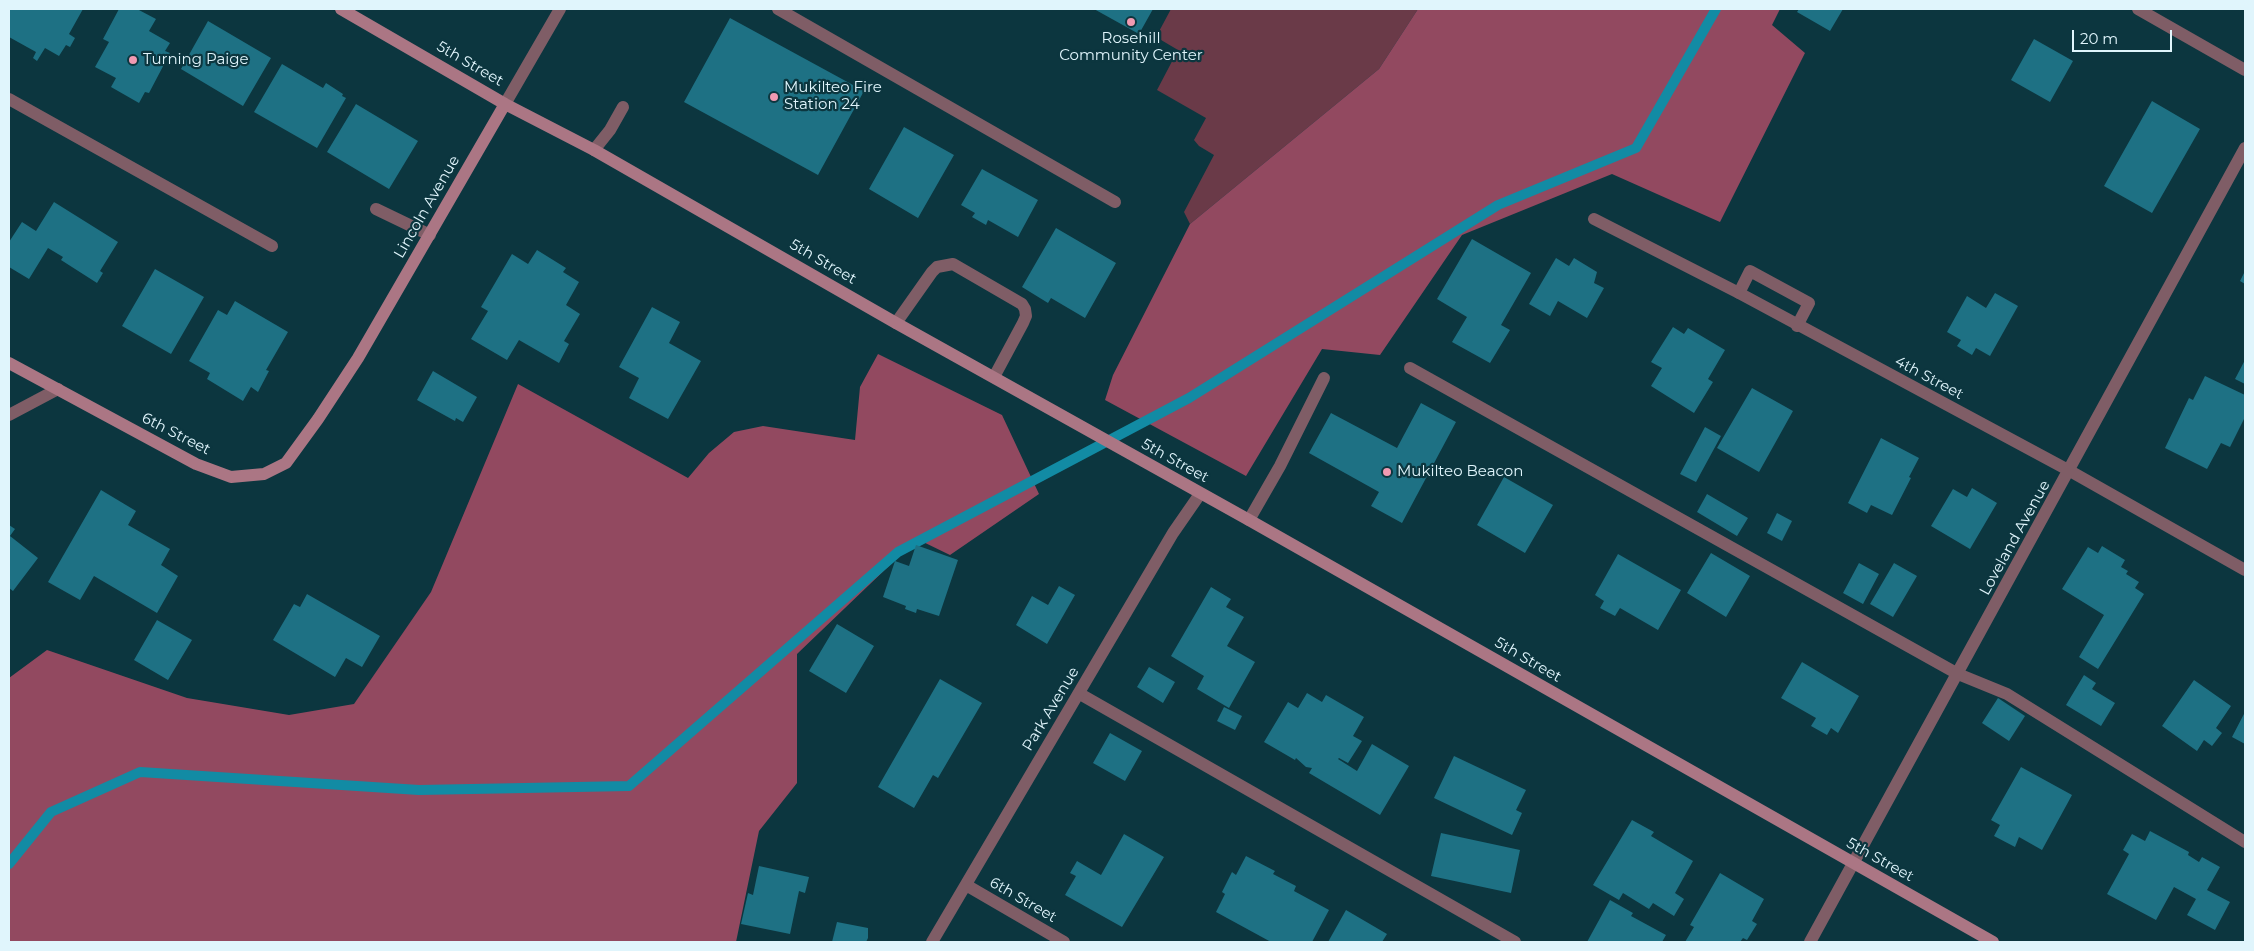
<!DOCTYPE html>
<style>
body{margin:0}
#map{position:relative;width:2254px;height:951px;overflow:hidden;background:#0c363f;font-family:Montserrat,sans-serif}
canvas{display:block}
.frame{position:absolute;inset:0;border:10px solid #e0f5fc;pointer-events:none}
.scale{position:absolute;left:2072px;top:30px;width:100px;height:22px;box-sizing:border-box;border:2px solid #e0f5fc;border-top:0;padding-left:6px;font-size:15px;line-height:18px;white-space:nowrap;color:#e0f5fc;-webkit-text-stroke:4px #0c363f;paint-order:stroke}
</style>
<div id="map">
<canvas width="2254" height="951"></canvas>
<div class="frame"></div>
<div class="scale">20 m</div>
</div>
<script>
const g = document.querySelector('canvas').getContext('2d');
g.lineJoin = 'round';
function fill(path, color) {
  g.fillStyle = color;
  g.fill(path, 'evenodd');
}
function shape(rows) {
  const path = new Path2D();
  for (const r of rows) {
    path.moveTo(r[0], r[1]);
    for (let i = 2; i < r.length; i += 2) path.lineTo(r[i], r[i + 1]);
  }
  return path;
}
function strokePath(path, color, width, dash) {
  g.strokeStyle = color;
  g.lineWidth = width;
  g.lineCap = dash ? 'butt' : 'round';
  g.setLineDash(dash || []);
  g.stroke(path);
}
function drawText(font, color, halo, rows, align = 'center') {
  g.font = font + ' Montserrat,sans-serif';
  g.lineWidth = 4.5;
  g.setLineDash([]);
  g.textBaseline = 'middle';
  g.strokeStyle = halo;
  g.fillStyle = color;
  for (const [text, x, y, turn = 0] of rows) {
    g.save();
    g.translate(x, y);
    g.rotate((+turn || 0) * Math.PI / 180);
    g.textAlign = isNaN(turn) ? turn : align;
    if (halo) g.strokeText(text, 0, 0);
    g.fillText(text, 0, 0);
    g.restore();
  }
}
fill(shape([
 [1171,9,1418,9,1379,69,1190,224,1184,212,1214,155,1199,146,1194,140,1206,118,1157,90,1178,50,1156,37]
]), '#6a3a48');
fill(shape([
 [1418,9,1780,9,1772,25,1805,53,1720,222,1612,174,1462,235,1380,355,1322,349,1246,476,1105,400,1113,375,1190,224,1379,69],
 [878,354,1002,415,1039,494,950,555,917,539,797,654,797,783,759,831,736,942,9,942,9,678,47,650,187,698,289,715,354,704,431,592,518,384,688,478,709,453,734,432,763,426,855,440,860,387]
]), '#924960');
strokePath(shape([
 [9,864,51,812,140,772,419,790,629,786,898,552,1189,398,1498,205,1636,148,1716,9]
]), '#128ba4', 10);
fill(shape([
 [9,9,83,9,69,34,75,38,70,47,66,45,59,56,45,48,37,61,33,58,36,52,9,37],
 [119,9,137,9,156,19,149,31,170,43,165,51,170,53,149,93,145,92,139,103,111,87,116,78,95,67,109,42,103,39],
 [1094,9,1153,9,1139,34],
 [1799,9,1843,9,1830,31,1797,12],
 [730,18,864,91,818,175,684,102],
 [208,21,271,58,243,106,181,69],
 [2034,39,2073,61,2050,102,2011,80],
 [282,64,323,88,326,83,343,94,342,96,346,98,317,148,254,112],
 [2152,101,2200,129,2152,213,2104,186],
 [356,104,418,141,389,189,327,152],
 [904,127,954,155,918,218,869,189],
 [982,169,1038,200,1018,237,988,220,986,225,972,217,975,213,961,205],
 [54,202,118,242,100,271,103,273,97,283,61,260,63,257,48,248,29,279,9,267,9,242,22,222,36,231],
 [1056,228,1116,263,1085,318,1051,298,1048,303,1022,287],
 [1472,239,1531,273,1501,325,1510,330,1490,363,1452,342,1467,317,1437,299],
 [537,250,566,268,563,272,579,282,566,305,580,314,564,341,569,344,559,363,519,340,507,360,471,339,488,311,481,307,512,254,528,264],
 [1556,258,1569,266,1574,258,1597,272,1594,283,1604,288,1587,318,1558,301,1550,316,1529,304],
 [155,269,204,297,171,354,122,326],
 [2245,271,2245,284,2240,281],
 [1995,293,2018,306,1990,356,1976,348,1972,355,1957,346,1961,340,1947,332,1967,296,1986,308],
 [235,301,288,332,266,370,269,371,258,392,251,387,243,401,207,379,210,373,189,361,218,310,227,315],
 [652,307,680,322,669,343,701,361,668,419,629,398,639,378,619,367],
 [1673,327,1684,334,1688,328,1725,350,1708,379,1713,382,1694,413,1651,386,1662,368,1651,362],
 [2245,360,2245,384,2235,379],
 [433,371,477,397,463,422,456,418,455,421,417,400],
 [2205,376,2245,395,2245,417,2230,447,2221,443,2207,469,2165,448,2189,398,2193,400],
 [1752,388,1793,411,1759,472,1717,448],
 [1421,403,1456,422,1402,523,1371,506,1379,492,1309,453,1331,413,1397,448],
 [1705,427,1721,436,1696,482,1680,474],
 [1881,438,1919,458,1909,477,1911,478,1892,515,1871,505,1867,513,1848,503],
 [1504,477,1553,505,1525,553,1477,525],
 [1972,488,1997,503,1970,549,1931,526,1953,489,1967,497],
 [101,490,136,511,128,525,170,549,161,565,178,576,157,613,94,576,80,600,48,582],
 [1707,494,1748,518,1737,536,1697,512],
 [1777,513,1792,521,1782,541,1767,533],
 [9,525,15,529,10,536,38,558,13,591,9,588],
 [916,545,958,560,939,616,917,609,916,613,905,609,906,606,883,597,895,561,909,566],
 [2102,546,2125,560,2121,567,2128,571,2126,574,2139,582,2135,588,2144,594,2098,669,2079,657,2104,615,2062,589,2088,547,2098,553],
 [1711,553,1750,576,1726,617,1687,593],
 [1618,554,1681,590,1658,630,1620,608,1615,616,1600,608,1604,601,1595,595],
 [1859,563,1879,574,1863,604,1843,593],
 [1894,563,1917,576,1893,617,1870,604],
 [1059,586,1075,595,1047,644,1016,625,1032,596,1048,605],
 [1211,587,1231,599,1226,607,1244,617,1227,646,1255,662,1229,708,1197,689,1204,676,1171,656],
 [307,594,380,636,362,667,346,658,335,677,273,640,294,604,300,607],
 [157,620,192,640,168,680,134,660],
 [837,624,874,646,846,693,809,671],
 [1802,662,1859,696,1838,733,1831,728,1827,735,1811,726,1816,718,1781,698],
 [1149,667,1175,682,1163,703,1137,687],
 [2084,675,2096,683,2092,689,2115,703,2101,726,2066,705],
 [940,679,982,703,938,778,933,775,914,808,878,787],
 [2194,680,2231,706,2216,728,2222,733,2212,746,2204,740,2197,751,2162,726],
 [1307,693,1322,702,1326,695,1364,717,1353,736,1362,741,1348,763,1339,758,1338,759,1357,771,1372,744,1409,766,1380,815,1309,773,1312,768,1306,767,1296,758,1295,760,1264,742,1288,702,1298,708],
 [1998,698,2025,716,2009,741,1982,723],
 [1224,707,1242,716,1235,730,1217,721],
 [2245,712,2245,744,2232,737],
 [1110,733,1142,751,1125,781,1093,763],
 [1454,756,1526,790,1516,810,1522,813,1512,835,1434,798],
 [2021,767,2072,795,2042,850,2019,837,2015,847,1994,836,2000,825,1991,820],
 [1632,820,1654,832,1651,836,1693,861,1675,893,1684,899,1674,916,1653,903,1649,909,1623,893,1619,900,1593,885],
 [2150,831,2189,852,2188,855,2199,862,2202,857,2220,867,2207,890,2230,902,2215,930,2187,915,2196,899,2174,887,2156,920,2107,894,2129,854,2123,850,2132,834,2145,841],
 [1441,833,1520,850,1511,893,1431,876],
 [1124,834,1164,857,1122,927,1065,895,1076,876,1070,873,1077,861,1101,875],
 [1246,856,1275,871,1273,874,1296,886,1294,891,1329,910,1312,942,1271,942,1216,912,1225,894,1222,892,1232,872,1236,875],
 [759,866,809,877,805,893,799,891,790,934,741,924,748,893,753,895],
 [1720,873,1764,899,1752,921,1757,924,1747,940,1743,938,1740,942,1685,942,1694,927,1690,925],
 [1610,900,1633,913,1631,916,1666,935,1662,942,1587,942],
 [1346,910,1387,934,1382,942,1328,942],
 [837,922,868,928,868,938,866,942,832,942]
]), '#1e7184');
strokePath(shape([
 [778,9,1115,202],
 [9,99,272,246],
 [594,150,610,130,623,107],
 [376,209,430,235],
 [1739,293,1750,271,1809,303,1797,326],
 [896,323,932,272,937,267,953,264,1022,304,1025,309,1026,316,1023,323,994,377],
 [1410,368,1958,674,2007,694,2245,842],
 [9,415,58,389],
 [1249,520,1280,466,1324,378],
 [1080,694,1515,942]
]), '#7f5d66', 12);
strokePath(shape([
 [2138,9,2245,70],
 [505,104,560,9],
 [1594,219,1739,293,2070,471,2245,570],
 [966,885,1064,942],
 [932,942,1173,533,1200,494],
 [1810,942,2245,148]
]), '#7f5d66', 12);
strokePath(shape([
 [341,9,505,104,594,150,896,323,1249,520,1993,942],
 [9,363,196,464,231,477,264,474,286,463,318,419,358,358,505,104]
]), '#ab7684', 12);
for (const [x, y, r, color] of [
 [1131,22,5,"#f19ab2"],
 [133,60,5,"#f19ab2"],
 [774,97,5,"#f19ab2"],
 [1387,472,5,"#f19ab2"]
]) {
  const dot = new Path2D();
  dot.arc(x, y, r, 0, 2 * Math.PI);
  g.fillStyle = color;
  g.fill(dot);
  strokePath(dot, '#0c363f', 2);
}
drawText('15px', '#e0f5fc', '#0c363f', [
 ["Rosehill",1131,39,"center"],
 ["Community Center",1131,56,"center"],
 ["Turning Paige",143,60],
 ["Mukilteo Fire",784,88],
 ["Station 24",784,105],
 ["Mukilteo Beacon",1397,472]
], 'left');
drawText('15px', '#e0f5fc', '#0c363f', [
 ["5th Street",470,64,30],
 ["Lincoln Avenue",427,207,-60],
 ["5th Street",823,262,30],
 ["4th Street",1929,378,28],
 ["6th Street",176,434,27],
 ["5th Street",1175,461,29],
 ["Loveland Avenue",2015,538,-61],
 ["5th Street",1528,660,30],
 ["Park Avenue",1051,709,-59],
 ["5th Street",1880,860,29],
 ["6th Street",1023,900,30]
]);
</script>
